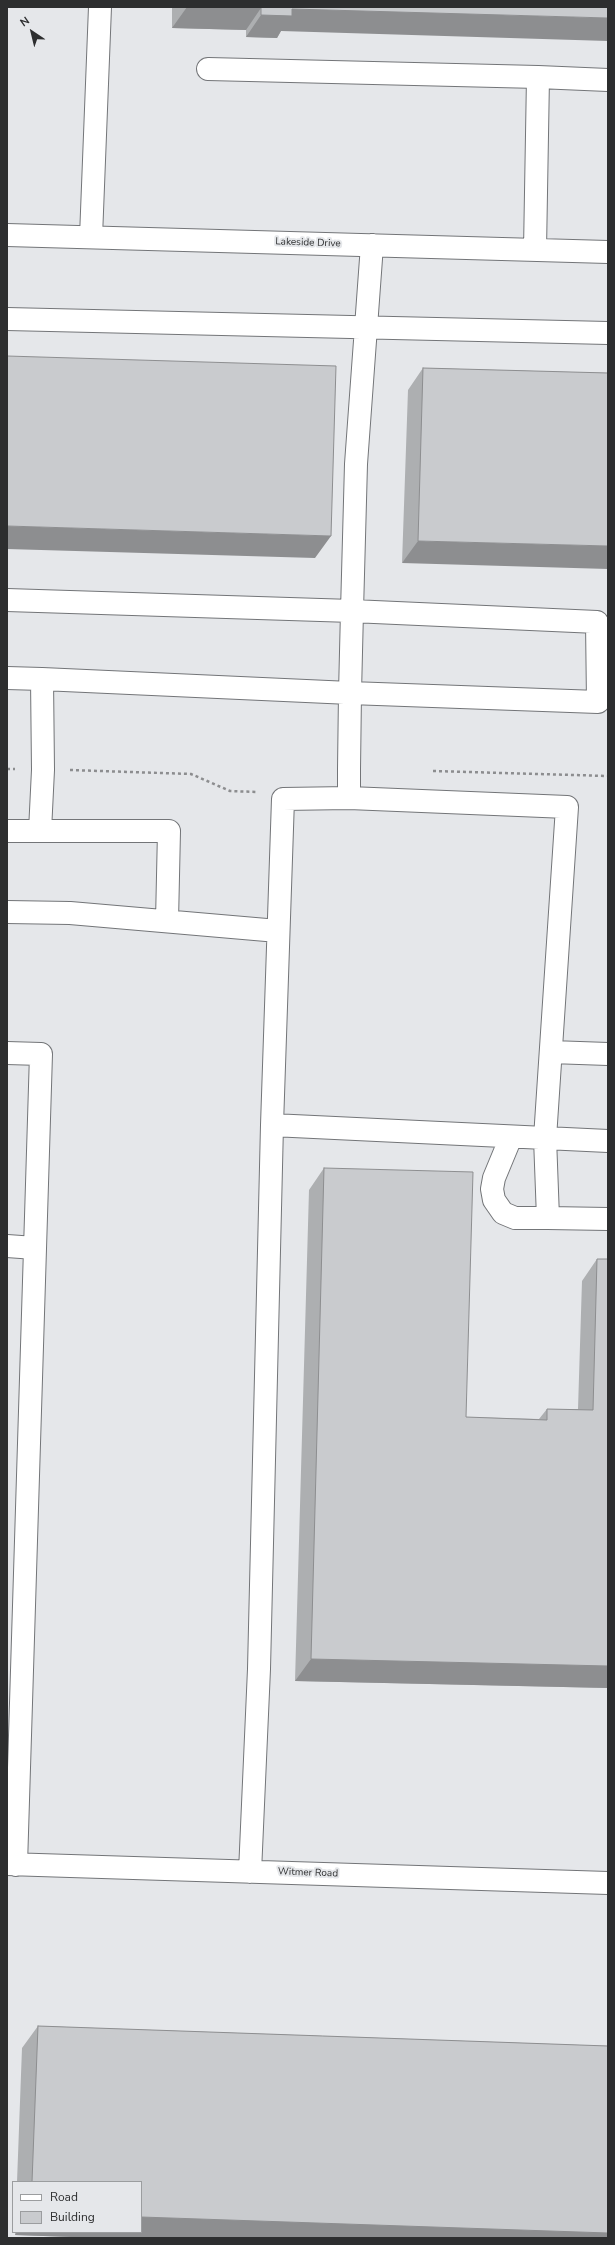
<!DOCTYPE html>
<style>
body{margin:0}
#map{position:relative;width:615px;height:2245px;overflow:hidden;background:#e5e7ea;font-family:"Nunito Sans",sans-serif}
canvas{display:block}
.frame{position:absolute;inset:0;border:8px solid #2d2e2f;pointer-events:none}
.legend{position:absolute;left:12px;top:2181px;width:130px;height:52px;box-sizing:border-box;background:#e5e7ea;border:1px solid #9b9d9f;margin:0;padding:5px 7px;list-style:none;font-size:12px;color:#2d2e2f}
.legend li{display:flex;align-items:center;gap:8px;height:20px}
.legend b{width:20px;border:1px solid #9b9d9f}
.north{position:absolute;left:12px;top:12px;width:40px;height:40px;-webkit-text-stroke:3px #e5e7ea;paint-order:stroke;rotate:325deg;font-size:11px;font-weight:700;line-height:16px;text-align:center;color:#2d2e2f}
.north::after{content:'';display:block;margin:auto;width:14px;height:18px;background:#2d2e2f;clip-path:polygon(50% 0,100% 100%,50% 72%,0 100%)}
</style>
<div id="map">
<canvas width="615" height="2245"></canvas>
<div class="frame"></div>
<ul class="legend">
<li><b style="height:5px;background:#fff"></b>Road</li>
<li><b style="height:11px;background:#c9cbce"></b>Building</li>
</ul>
<div class="north">N</div>
</div>
<script>
const g = document.querySelector('canvas').getContext('2d');
g.lineJoin = 'round';
function shape(rows) {
  const path = new Path2D();
  for (const r of rows) {
    path.moveTo(r[0], r[1]);
    for (let i = 2; i < r.length; i += 2) path.lineTo(r[i], r[i + 1]);
  }
  return path;
}
function strokePath(path, color, width, dash) {
  g.strokeStyle = color;
  g.lineWidth = width;
  g.lineCap = dash ? 'butt' : 'round';
  g.setLineDash(dash || []);
  g.stroke(path);
}
function fill(path, color) {
  g.fillStyle = color;
  g.fill(path, 'evenodd');
}
function drawText(font, color, halo, rows, align = 'center') {
  g.font = font + ' "Nunito Sans",sans-serif';
  g.lineWidth = 4;
  g.setLineDash([]);
  g.textBaseline = 'middle';
  g.strokeStyle = halo;
  g.fillStyle = color;
  for (const [text, x, y, turn = 0] of rows) {
    g.save();
    g.translate(x, y);
    g.rotate((+turn || 0) * Math.PI / 180);
    g.textAlign = isNaN(turn) ? turn : align;
    if (halo) g.strokeText(text, 0, 0);
    g.fillText(text, 0, 0);
    g.restore();
  }
}
const minor = shape([
 [208,69,538,77,535,250],
 [538,77,608,80],
 [7,235,608,252],
 [91,237,100,7],
 [7,319,608,333],
 [7,600,352,611,356,464,372,245],
 [7,678,42,679,43,770,40,831],
 [42,679,350,693,598,702,597,622,352,611,350,693,349,769,349,798],
 [7,831,169,831,167,921],
 [7,912,70,913,278,931],
 [551,1052,608,1054],
 [7,1053,41,1054,16,1865],
 [511,1137,494,1178,492,1189,494,1200,503,1213,515,1218,548,1218],
 [608,1141,272,1125,283,799,349,798,567,807,545,1138,548,1218,608,1219],
 [7,1246,35,1248],
 [7,1864,608,1883],
 [250,1872,259,1669,272,1125]
]);
strokePath(minor, '#737578', 24);
strokePath(shape([
 [7,769,15,769],
 [70,770,191,774,230,791,257,792],
 [433,771,608,776]
]), '#8c8d8f', 2.5, [3, 3]);
strokePath(minor, '#fff', 22);
fill(shape([
 [172,7,608,7,281,31,277,38,246,37,246,30,172,28],
 [423,368,608,373,402,563,408,390],
 [324,1168,466,1417,539,1419,547,1409,578,1409,582,1281,597,1259,608,1259,608,1688,295,1681,309,1190],
 [38,2026,608,2046,608,2238,100,2238,15,2235,15,2232,141,2232,141,2182,17,2182,22,2048]
]), '#adafb1');
fill(shape([
 [187,7,217,7,261,8,246,30,172,28],
 [292,9,608,18,608,41,281,31,277,38,246,37,261,15],
 [7,526,331,536,315,558,7,549],
 [418,541,608,546,608,569,402,563],
 [311,1659,608,1666,608,1688,295,1681],
 [141,2217,608,2233,608,2238,100,2238,15,2235,17,2232,141,2232]
]), '#8d8e90');
const building = shape([
 [217,7,608,7,608,18,292,9,292,16,261,15,261,8,217,7],
 [7,356,336,366,331,536,7,526,7,356],
 [423,368,608,373,608,546,418,541,423,368],
 [324,1168,473,1172,466,1417,547,1420,547,1409,593,1410,597,1259,608,1259,608,1666,311,1659,324,1168],
 [38,2026,608,2046,608,2233,141,2217,141,2182,32,2182,38,2026]
]);
fill(building, '#c9cbce');
strokePath(building, '#8d8e90', 1);
drawText('10px', '#2d2e2f', '#e5e7ea', [
 ["Lakeside Drive",308,243,2],
 ["Witmer Road",308,1873,2]
]);
</script>
